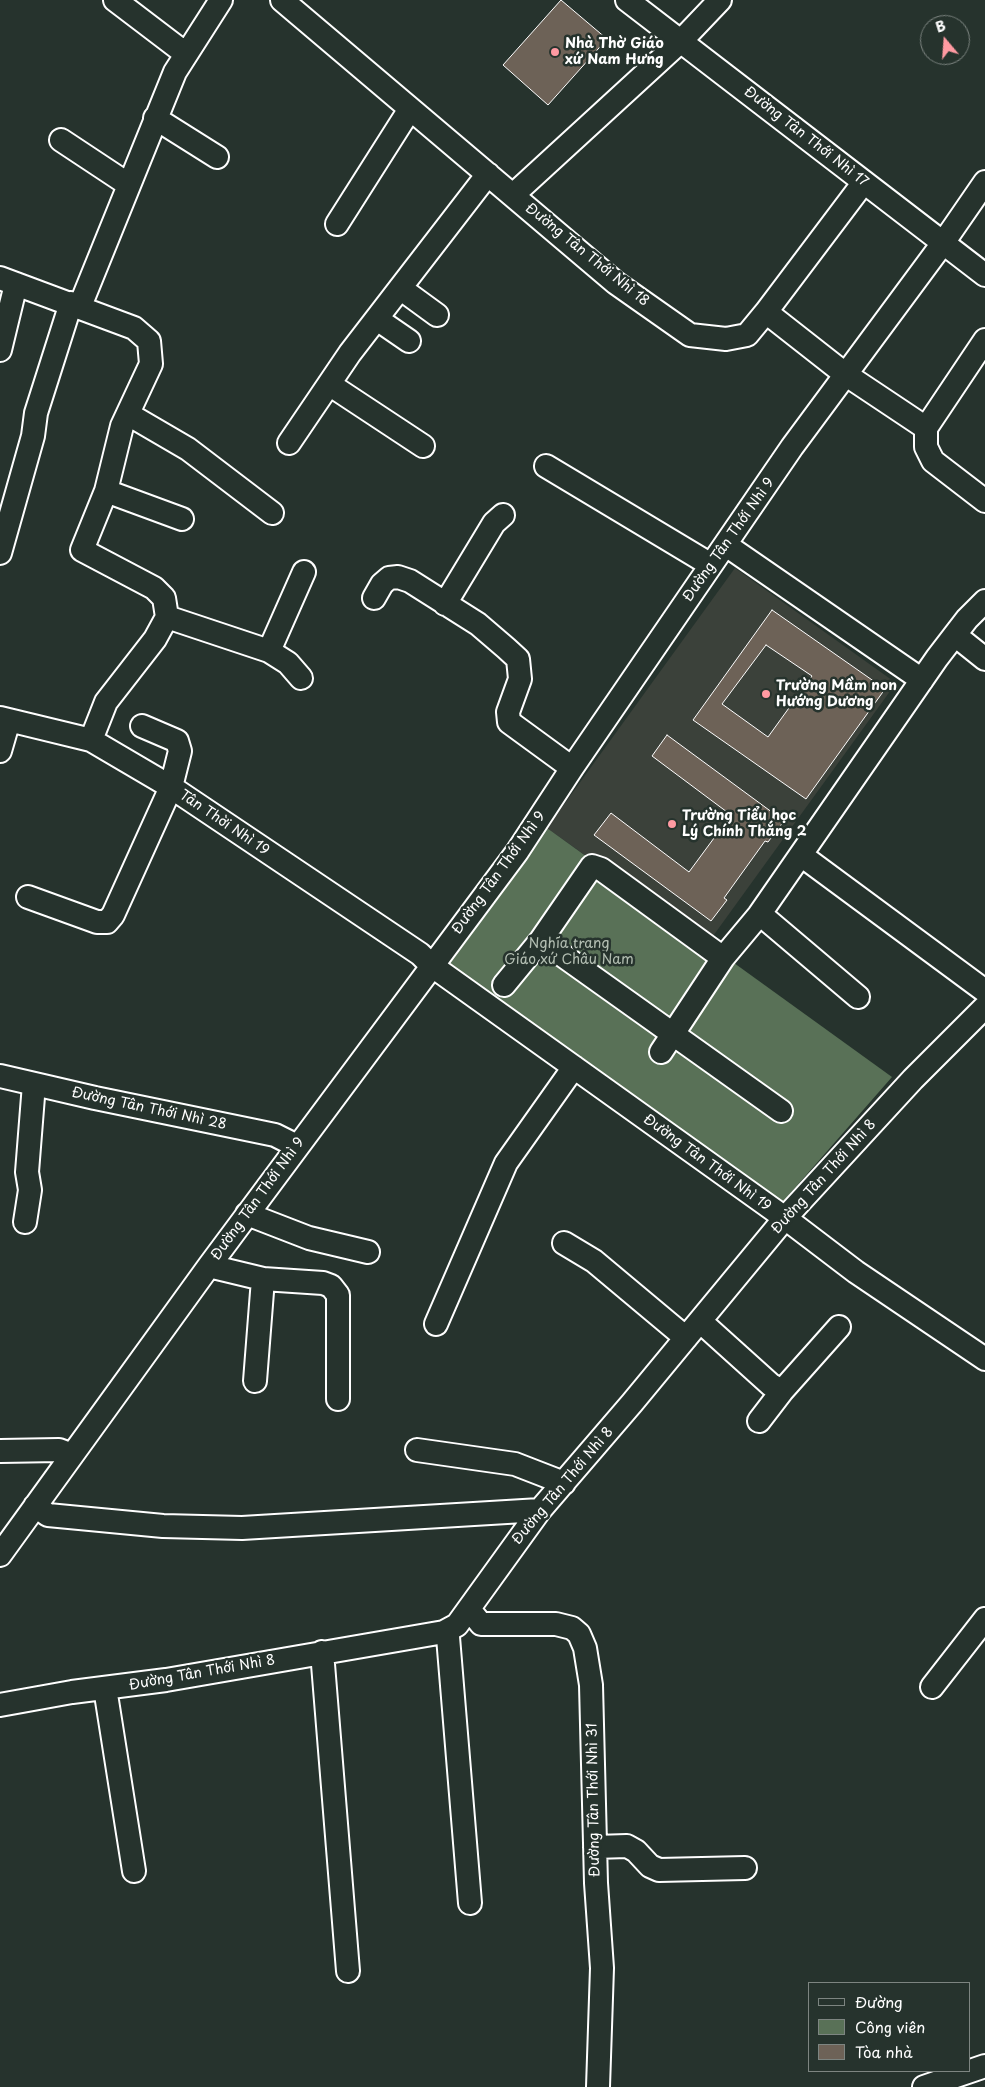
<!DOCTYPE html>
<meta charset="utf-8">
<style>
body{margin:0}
#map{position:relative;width:985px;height:2087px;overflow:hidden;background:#26332d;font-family:"Playpen Sans",sans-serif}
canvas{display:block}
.legend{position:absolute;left:808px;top:1982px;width:162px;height:90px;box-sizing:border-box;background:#26332d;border:1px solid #7d8581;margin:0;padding:6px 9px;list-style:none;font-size:15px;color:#fff}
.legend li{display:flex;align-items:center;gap:10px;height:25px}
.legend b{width:25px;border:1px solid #7d8581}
.north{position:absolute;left:920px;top:15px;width:50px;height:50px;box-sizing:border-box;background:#26332d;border:1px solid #7d8581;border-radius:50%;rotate:342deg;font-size:14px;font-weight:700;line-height:20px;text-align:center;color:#fff}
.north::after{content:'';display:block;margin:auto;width:18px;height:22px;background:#ff9aa2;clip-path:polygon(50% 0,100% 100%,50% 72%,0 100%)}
</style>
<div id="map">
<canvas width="985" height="2087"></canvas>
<ul class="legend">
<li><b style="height:6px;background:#26332d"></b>Đường</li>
<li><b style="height:14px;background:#597157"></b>Công viên</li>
<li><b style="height:14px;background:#6d6257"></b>Tòa nhà</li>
</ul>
<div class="north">B</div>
</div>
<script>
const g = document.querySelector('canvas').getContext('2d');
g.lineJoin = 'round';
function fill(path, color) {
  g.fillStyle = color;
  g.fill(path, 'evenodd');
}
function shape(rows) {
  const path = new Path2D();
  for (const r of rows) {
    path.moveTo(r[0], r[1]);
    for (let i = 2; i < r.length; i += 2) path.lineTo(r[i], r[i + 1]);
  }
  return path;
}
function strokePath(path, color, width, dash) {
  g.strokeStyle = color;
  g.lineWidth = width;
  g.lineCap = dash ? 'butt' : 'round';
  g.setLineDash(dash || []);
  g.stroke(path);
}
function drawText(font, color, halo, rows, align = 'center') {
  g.font = font + ' "Playpen Sans",sans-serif';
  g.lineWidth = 5;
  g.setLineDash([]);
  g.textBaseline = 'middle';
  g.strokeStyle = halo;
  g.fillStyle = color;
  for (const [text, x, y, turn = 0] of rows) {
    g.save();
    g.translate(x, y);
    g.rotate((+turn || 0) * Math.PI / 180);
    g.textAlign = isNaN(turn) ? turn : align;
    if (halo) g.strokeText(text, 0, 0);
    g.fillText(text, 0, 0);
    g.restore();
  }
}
fill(shape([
 [735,568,896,683,708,943,547,828]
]), '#3b413a');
fill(shape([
 [547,828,892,1077,780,1205,439,969]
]), '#597157');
const building = shape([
 [561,0,607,39,548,105,503,65,561,0],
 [772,610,885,689,806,799,693,720,772,610],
 [766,645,812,676,768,737,722,704,766,645],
 [667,735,784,821,768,842,765,841,724,898,727,900,711,921,594,835,611,813,689,872,731,815,652,756,667,735]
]);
fill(building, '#6d6257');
strokePath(building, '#fff', 1);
const minor = shape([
 [115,0,186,54],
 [282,0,616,283,690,335,726,339,747,335,766,312,845,374,926,428],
 [627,0,985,275],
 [155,118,217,157],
 [61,140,129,185],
 [513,195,681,41,720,0],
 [337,224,410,109],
 [0,278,134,328,149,341,151,364,122,426,106,491,82,550,154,588,164,598,167,617,155,639,106,702,91,740],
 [400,288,437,315],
 [80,306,175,72,221,0],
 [766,312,864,182],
 [377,319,409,341],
 [0,350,16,284],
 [329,384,423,446],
 [128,414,188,449,272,513],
 [926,428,985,340],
 [926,428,926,447,933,461,985,501],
 [289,443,350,353,488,174],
 [546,466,711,565],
 [106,491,182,519],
 [726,545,922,680],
 [0,553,33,436,36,413,71,303],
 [374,598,382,584,389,578,398,577,410,581,478,624,506,648,518,659,520,679,508,712,509,722,572,768],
 [445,604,494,523,503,515],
 [167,617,269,651,288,663,301,678],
 [955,635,985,659],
 [269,651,304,572],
 [0,718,91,740,171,787,420,954,431,965,785,1218,856,1272,985,1359],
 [0,751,9,720],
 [801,855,985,991],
 [28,897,97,922,107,922,113,915,171,787,180,751,177,741,142,726],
 [760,914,858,997],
 [541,940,781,1111],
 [504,985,541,940,592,866,601,869,723,958],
 [661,1052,723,958,759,915,937,658,967,619,985,601],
 [0,1076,95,1098,275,1135,297,1146],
 [247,1214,309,1238,368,1252],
 [25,1222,30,1190,27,1172,34,1084],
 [564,1243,594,1261,686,1338],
 [209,1266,263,1279,323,1283,331,1286,338,1295,338,1399],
 [700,1321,771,1385,782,1391,839,1327],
 [436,1324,506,1163,574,1067],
 [255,1381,263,1279],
 [759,1421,782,1391],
 [417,1450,515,1464,564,1483],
 [0,1451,59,1450,72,1455],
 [35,1506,48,1515,163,1526,242,1528,540,1510],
 [0,1555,209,1266,517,852,572,768,792,447,943,243,985,182],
 [469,1609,481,1624,556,1624,572,1628,579,1634,585,1648,591,1685,596,1883,602,1968,598,2087],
 [445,1632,448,1637,470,1903],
 [322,1652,348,1971],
 [932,1687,985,1619],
 [105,1688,134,1871],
 [0,1705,72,1692,166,1680,444,1632,457,1625,540,1510,632,1403,785,1218,913,1079,985,1007],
 [595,1847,627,1846,636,1851,650,1866,659,1870,745,1868],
 [924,2087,985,2066]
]);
strokePath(minor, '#fff', 26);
strokePath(minor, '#26332d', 22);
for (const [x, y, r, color] of [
 [555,52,5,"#ff9aa2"],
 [766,694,5,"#ff9aa2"],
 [672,824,5,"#ff9aa2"]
]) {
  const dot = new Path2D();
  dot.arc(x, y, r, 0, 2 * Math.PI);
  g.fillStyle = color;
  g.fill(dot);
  strokePath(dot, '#26332d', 2);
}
drawText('bold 14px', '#fff', '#26332d', [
 ["Nhà Thờ Giáo",565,44],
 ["xứ Nam Hưng",565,60],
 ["Trường Mầm non",776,686],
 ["Hướng Dương",776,702],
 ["Trường Tiểu học",682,816],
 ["Lý Chính Thắng 2",682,832]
], 'left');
drawText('14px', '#fff', '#26332d', [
 ["Đường Tân Thới Nhì 17",806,137,38],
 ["Đường Tân Thới Nhì 18",587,255,39],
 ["Đường Tân Thới Nhì 9",729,540,-55],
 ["Tân Thời Nhì 19",224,823,34],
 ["Đường Tân Thới Nhì 9",499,873,-54],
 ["Đường Tân Thới Nhì 28",149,1109,12],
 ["Đường Tân Thới Nhì 19",707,1163,36],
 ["Đường Tân Thới Nhì 8",824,1177,-48],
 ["Đường Tân Thới Nhì 9",258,1199,-54],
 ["Đường Tân Thới Nhì 8",563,1486,-50],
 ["Đường Tân Thới Nhì 8",202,1673,-10],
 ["Đường Tân Thới Nhì 31",594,1800,-91]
]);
drawText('14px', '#b4bfb3', '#26332d', [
 ["Nghĩa trang",569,944],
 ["Giáo xứ Châu Nam",569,960]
]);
</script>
